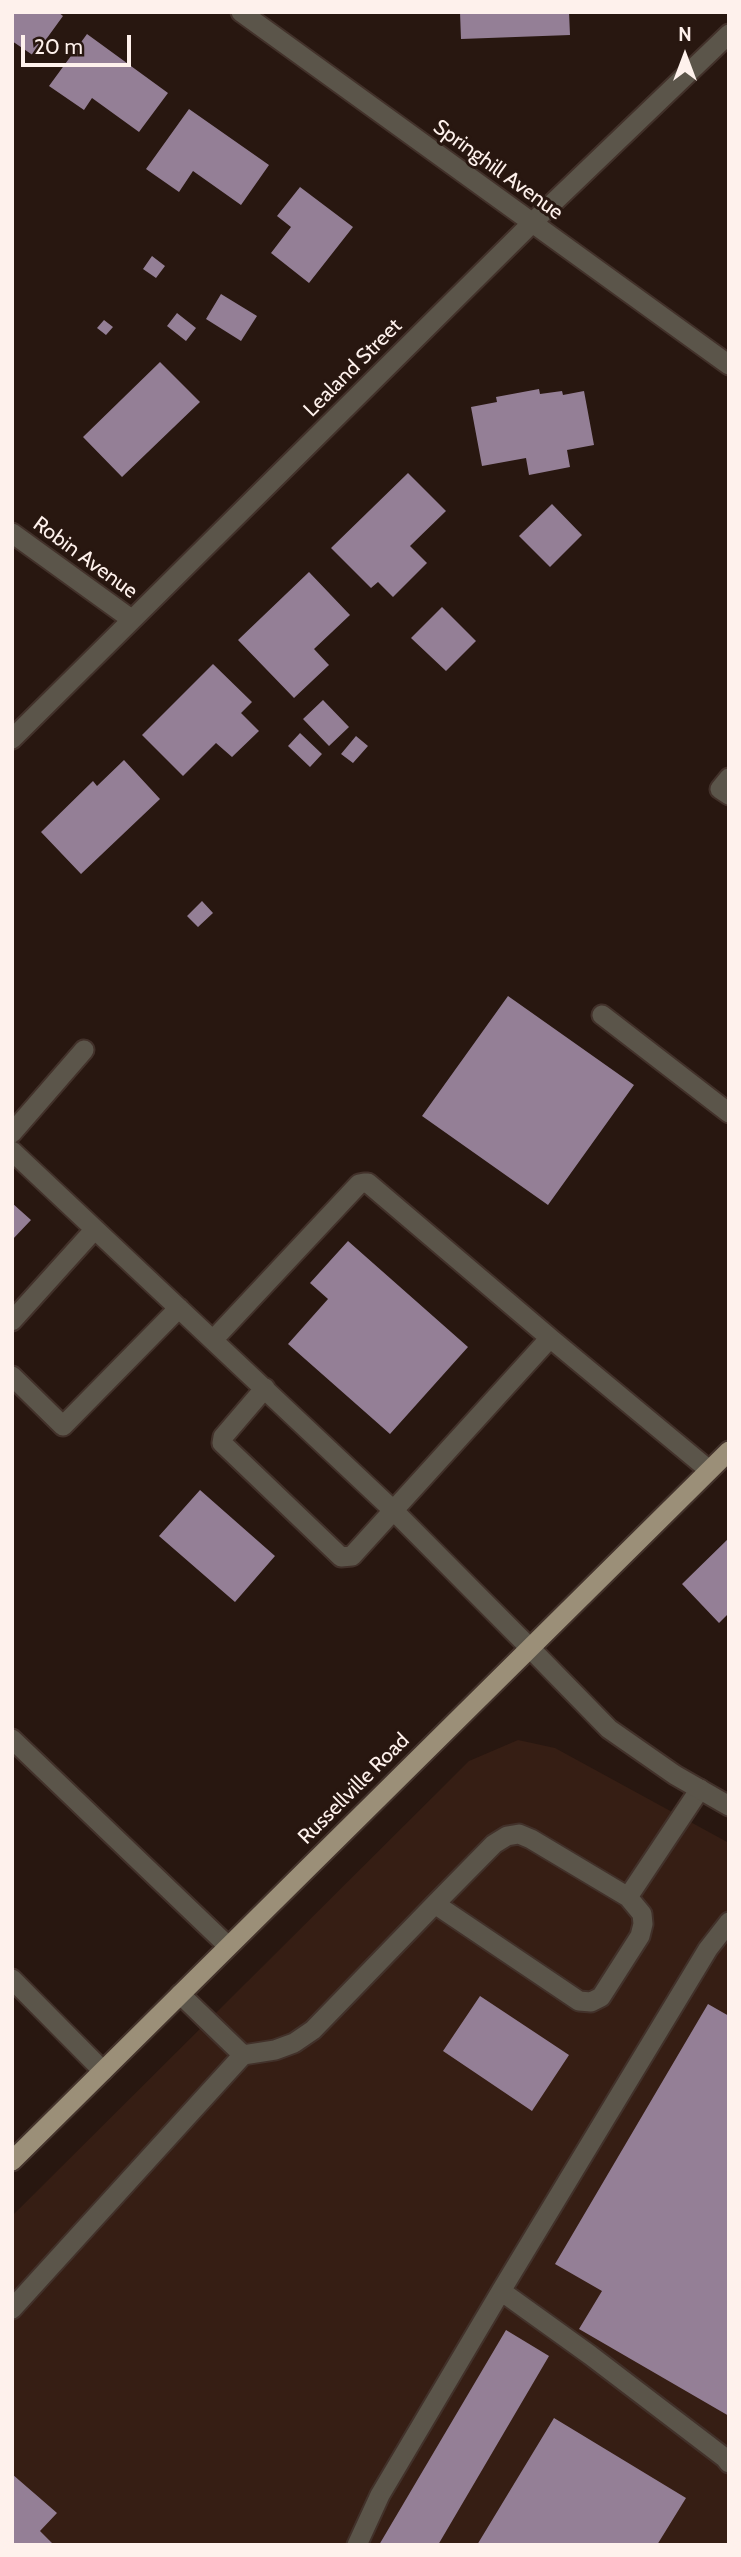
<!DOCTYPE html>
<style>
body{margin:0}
#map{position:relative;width:741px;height:2557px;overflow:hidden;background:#281710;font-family:Cabin,sans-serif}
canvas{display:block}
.frame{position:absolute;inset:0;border:14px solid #fef1ec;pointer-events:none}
.north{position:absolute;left:650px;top:21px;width:70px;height:70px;-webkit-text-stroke:5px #281710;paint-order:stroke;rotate:0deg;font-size:19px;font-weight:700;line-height:28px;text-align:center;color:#fef1ec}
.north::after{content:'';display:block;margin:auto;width:24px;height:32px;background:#fef1ec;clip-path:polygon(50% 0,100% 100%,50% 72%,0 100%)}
.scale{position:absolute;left:21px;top:35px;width:110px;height:32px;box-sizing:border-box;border:4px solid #fef1ec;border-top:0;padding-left:9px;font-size:21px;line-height:24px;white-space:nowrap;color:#fef1ec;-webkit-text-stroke:5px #281710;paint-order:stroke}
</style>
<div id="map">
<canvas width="741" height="2557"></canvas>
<div class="frame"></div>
<div class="north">N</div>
<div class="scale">20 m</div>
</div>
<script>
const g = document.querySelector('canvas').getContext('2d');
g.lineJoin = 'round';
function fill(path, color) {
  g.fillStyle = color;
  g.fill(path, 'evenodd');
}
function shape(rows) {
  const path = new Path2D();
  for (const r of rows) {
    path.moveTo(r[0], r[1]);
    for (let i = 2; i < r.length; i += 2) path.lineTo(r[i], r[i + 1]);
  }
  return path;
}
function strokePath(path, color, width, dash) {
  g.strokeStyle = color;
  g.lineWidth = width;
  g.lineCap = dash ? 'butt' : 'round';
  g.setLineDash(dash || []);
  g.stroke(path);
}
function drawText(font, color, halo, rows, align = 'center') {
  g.font = font + ' Cabin,sans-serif';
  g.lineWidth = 6;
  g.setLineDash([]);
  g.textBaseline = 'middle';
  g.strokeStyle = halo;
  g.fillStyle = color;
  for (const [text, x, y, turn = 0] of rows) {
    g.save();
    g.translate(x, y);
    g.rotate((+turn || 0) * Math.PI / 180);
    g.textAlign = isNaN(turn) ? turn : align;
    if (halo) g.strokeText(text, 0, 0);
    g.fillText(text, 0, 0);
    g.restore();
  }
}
fill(shape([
 [518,1740,555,1748,729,1843,729,2545,12,2545,12,2216,469,1761]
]), '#361e14');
fill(shape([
 [12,12,58,12,63,16,34,56,12,41],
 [460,12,569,12,570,35,461,39],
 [87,34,168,93,139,132,92,98,84,110,49,86],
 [189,109,269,165,241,205,193,171,179,192,146,169],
 [300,187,353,227,309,283,271,253,291,227,277,216],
 [152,256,165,266,156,278,143,269],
 [221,294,257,316,241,341,206,319],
 [177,313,196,328,186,341,167,326],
 [104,320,113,327,106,335,97,328],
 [160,362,200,402,122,477,83,437],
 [539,389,540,394,562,391,563,395,584,391,594,445,567,450,570,467,529,475,526,458,482,466,471,407,497,402,496,397],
 [408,473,446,511,410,546,427,563,393,597,378,582,371,588,331,548],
 [552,504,582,535,550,567,519,536],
 [309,572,350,615,314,649,329,665,294,698,238,640],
 [442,607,476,641,446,671,411,638],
 [213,664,252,702,241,713,259,731,232,757,216,743,183,776,142,735],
 [323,700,349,727,329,746,303,719],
 [300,733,322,754,310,767,288,746],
 [356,736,368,746,353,763,341,754],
 [124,760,160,799,81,874,41,832,93,781,97,786],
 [202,901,213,913,198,927,187,916],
 [508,996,634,1085,548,1205,422,1116],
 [12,1203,31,1220,12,1240],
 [348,1241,468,1347,390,1434,288,1344,328,1299,310,1283],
 [200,1490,275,1556,235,1602,159,1536],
 [729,1538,729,1613,719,1623,682,1584],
 [480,1996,569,2055,532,2111,443,2051],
 [708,2004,729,2016,729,2416,579,2329,602,2291,555,2264],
 [506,2330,549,2356,438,2545,379,2545],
 [554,2418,686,2498,657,2545,477,2545],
 [12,2474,57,2513,40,2531,54,2545,12,2545]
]), '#947f96');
const service = shape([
 [729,778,720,789,729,795],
 [602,1015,729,1113],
 [12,1133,84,1050],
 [12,1151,394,1511,529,1647],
 [12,1321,95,1229],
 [213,1340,359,1184,364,1183,368,1183,550,1338],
 [12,1376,63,1426,179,1308],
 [265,1388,223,1437,222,1443,341,1557,352,1556,550,1338,709,1470],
 [12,1739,228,1946],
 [628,1897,700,1789],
 [12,1979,103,2071],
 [243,2055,275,2050,294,2043,313,2030,435,1904,494,1844,507,1836,519,1834,531,1839,628,1897,642,1914,643,1924,640,1936,601,1997,591,2002,579,2001,435,1904],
 [501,2291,590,2355,725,2458,729,2463],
 [12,2309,243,2055,180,1994],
 [357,2545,380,2495,501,2291,708,1949,729,1922]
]);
const minor = shape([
 [241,12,729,365],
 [12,533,131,619],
 [12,739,532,223,729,34]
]);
const tertiary = shape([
 [529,1647,609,1729,675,1775,729,1806]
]);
const primary = shape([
 [12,2161,729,1451]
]);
strokePath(service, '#42312a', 23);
strokePath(minor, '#42312a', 23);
strokePath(tertiary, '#42312a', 23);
strokePath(primary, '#42312a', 23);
strokePath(service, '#5b554a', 19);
strokePath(minor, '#5b554a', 19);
strokePath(tertiary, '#5b554a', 19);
strokePath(primary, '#9b8f78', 19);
drawText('21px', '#fef1ec', '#281710', [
 ["Springhill Avenue",498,170,36],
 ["Lealand Street",353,368,-45],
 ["Robin Avenue",85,558,36],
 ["Russellville Road",354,1789,-45]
]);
</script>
